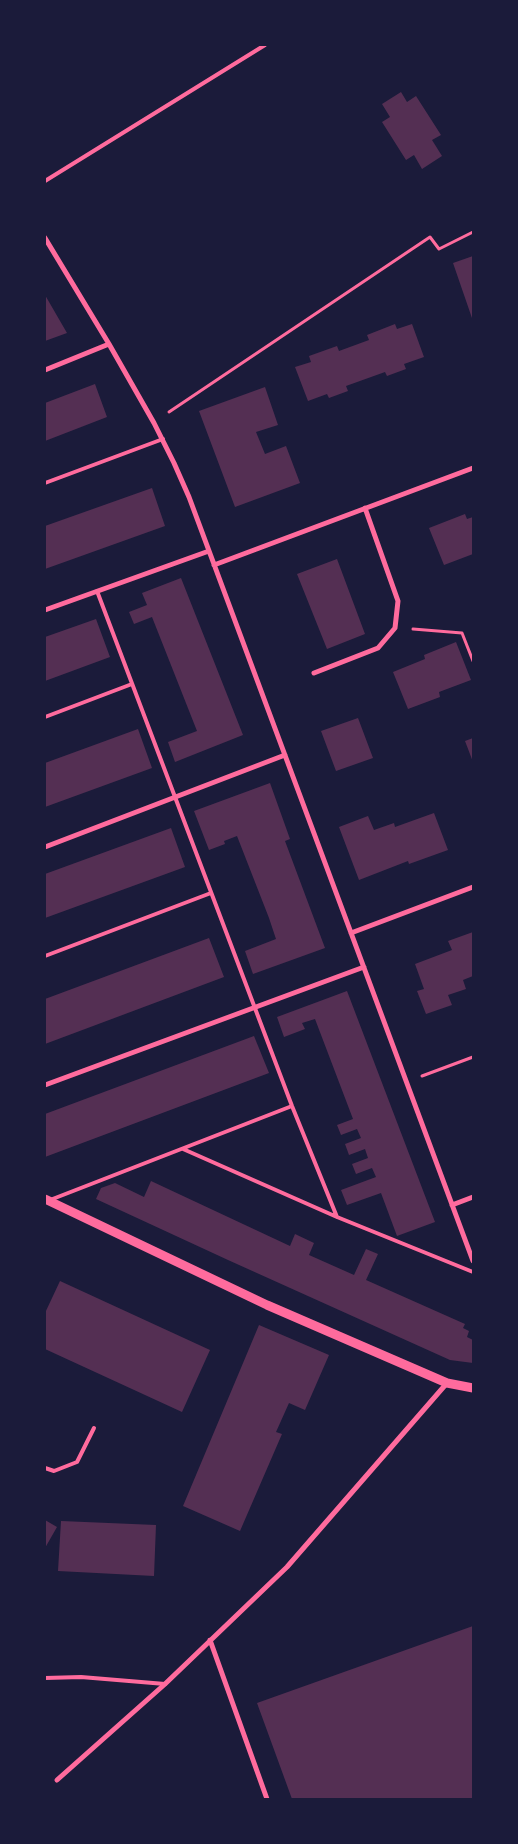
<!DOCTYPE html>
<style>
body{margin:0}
#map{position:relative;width:518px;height:1844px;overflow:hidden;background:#1b1b3a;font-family:Helvetica,sans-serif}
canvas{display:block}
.frame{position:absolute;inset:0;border:46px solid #1b1b3a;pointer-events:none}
</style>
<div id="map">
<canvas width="518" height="1844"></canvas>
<div class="frame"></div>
</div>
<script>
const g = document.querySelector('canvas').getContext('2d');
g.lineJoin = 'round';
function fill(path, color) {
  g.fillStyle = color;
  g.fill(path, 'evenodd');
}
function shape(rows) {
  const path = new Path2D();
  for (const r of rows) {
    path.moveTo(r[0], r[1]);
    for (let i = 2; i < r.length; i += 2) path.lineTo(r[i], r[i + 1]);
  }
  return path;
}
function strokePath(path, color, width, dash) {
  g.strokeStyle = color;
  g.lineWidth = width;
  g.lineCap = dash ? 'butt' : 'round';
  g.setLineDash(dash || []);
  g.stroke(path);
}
fill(shape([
 [401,92,407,102,416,96,441,135,432,140,442,156,422,169,414,155,406,160,382,122,390,117,382,104],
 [473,256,473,321,453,263],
 [45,295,67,333,45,341],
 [395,324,397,329,412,324,424,357,404,364,406,369,387,376,385,372,346,386,348,391,329,398,327,394,308,401,295,367,311,362,309,356,337,346,339,351,369,340,367,335],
 [95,384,107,417,45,441,45,403],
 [265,387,278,425,256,432,265,454,286,446,300,483,235,507,199,411],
 [152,488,165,526,45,569,45,526],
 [465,514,467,519,473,517,473,554,444,565,429,528],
 [337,559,365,634,327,649,297,574],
 [181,578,243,735,175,762,168,742,197,731,152,617,134,624,129,612,147,605,142,593],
 [96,619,110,657,45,681,45,637],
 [456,642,471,680,439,692,440,697,408,709,393,672,425,659,424,655],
 [358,718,373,758,336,771,321,731],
 [138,729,152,768,45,807,45,763],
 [473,738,473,762,465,741],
 [270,783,290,839,285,841,325,948,253,974,245,951,276,939,269,918,237,836,224,841,225,844,209,850,194,811],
 [434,813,448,850,409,864,408,861,359,880,339,827,368,816,374,830,394,823,395,827],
 [171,828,185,867,45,918,45,874],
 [473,932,473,976,463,980,466,989,448,995,452,1005,426,1014,417,991,424,989,415,964,452,950,448,941],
 [209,938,224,977,45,1044,45,999],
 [347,991,435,1222,397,1236,381,1193,347,1205,341,1190,376,1177,372,1168,356,1174,352,1164,368,1158,365,1149,349,1155,345,1144,361,1138,357,1129,341,1135,337,1125,353,1119,315,1019,302,1023,305,1029,284,1037,277,1017],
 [254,1036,269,1073,45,1157,45,1114],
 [151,1181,290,1246,295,1234,314,1243,309,1255,354,1275,366,1249,378,1254,366,1280,465,1324,463,1328,469,1331,467,1337,473,1340,473,1363,450,1360,228,1260,96,1199,101,1188,115,1183,144,1197],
 [60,1281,210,1350,182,1412,45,1349,45,1313],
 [259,1325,329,1355,305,1410,289,1403,276,1432,282,1434,240,1531,183,1506],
 [45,1520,57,1527,45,1548],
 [61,1521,156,1525,154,1576,58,1571],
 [473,1626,473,1799,292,1799,257,1703]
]), '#542f53');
strokePath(shape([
 [169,412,430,237,439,249,473,232],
 [413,629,462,633,473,661],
 [422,1076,473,1057]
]), '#ff6b9d', 3);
strokePath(shape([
 [45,181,265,45],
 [45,483,163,439],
 [97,591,292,1106,337,1217],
 [45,717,132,684],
 [45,956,211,893],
 [183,1149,337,1217,473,1272],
 [50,1200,292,1106],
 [45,1468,54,1471,77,1462,94,1428],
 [45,1678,81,1677,165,1684]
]), '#ff6b9d', 4);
strokePath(shape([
 [45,238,109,344,154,423,174,463,189,497,473,1261],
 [45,370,109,344],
 [214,565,473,468],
 [45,610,209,551],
 [314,673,378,648,395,628,398,601,365,508],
 [45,847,285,755],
 [351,933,473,887],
 [45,1085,364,967],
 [452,1205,473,1197],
 [210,1640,267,1799],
 [57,1780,165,1684,287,1567,447,1383]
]), '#ff6b9d', 5);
strokePath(shape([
 [45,1199,267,1305,447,1383,473,1388]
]), '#ff6b9d', 9);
</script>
